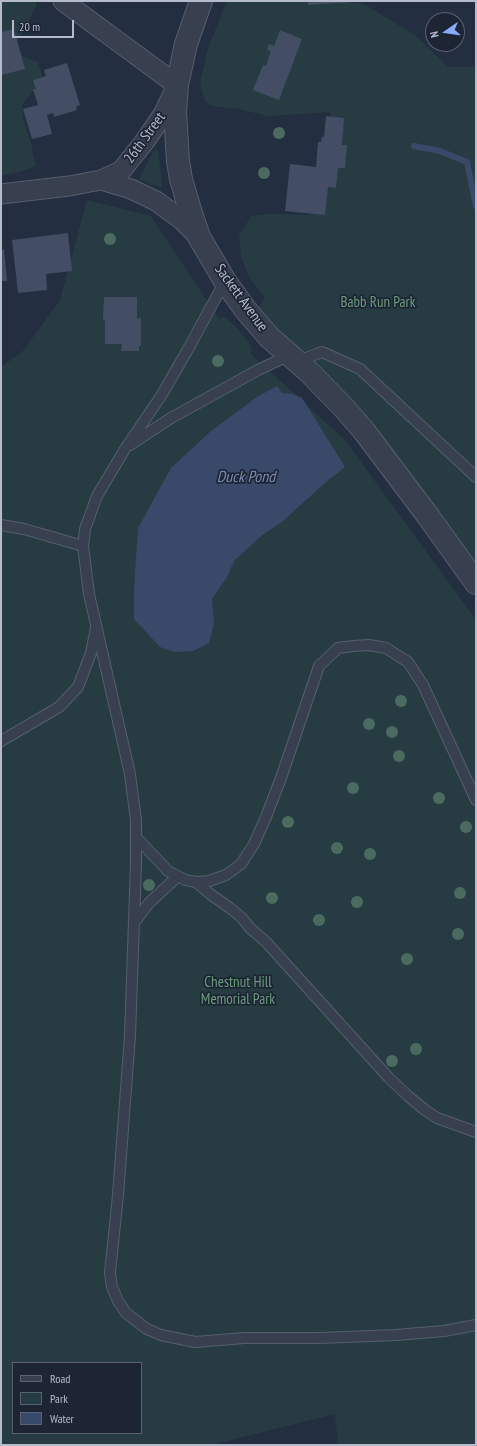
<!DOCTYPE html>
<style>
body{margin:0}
#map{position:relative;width:477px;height:1446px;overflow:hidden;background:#242e41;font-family:"PT Sans Narrow",sans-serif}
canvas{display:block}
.frame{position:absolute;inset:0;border:2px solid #b5bbcb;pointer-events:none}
.legend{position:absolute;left:12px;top:1362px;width:130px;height:72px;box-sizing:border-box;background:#1d2535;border:1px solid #5a6171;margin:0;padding:5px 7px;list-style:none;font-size:12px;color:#b5bbcb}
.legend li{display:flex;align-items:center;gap:8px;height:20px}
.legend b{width:20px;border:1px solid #5a6171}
.north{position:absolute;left:425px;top:12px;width:40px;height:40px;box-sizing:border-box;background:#1d2535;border:1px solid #5a6171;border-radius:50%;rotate:257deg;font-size:11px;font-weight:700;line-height:16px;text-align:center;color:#b5bbcb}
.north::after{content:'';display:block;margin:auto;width:14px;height:18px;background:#89abfc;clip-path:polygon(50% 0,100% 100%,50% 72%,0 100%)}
.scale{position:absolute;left:12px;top:20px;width:62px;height:18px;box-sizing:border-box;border:2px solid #b5bbcb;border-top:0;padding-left:5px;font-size:12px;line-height:14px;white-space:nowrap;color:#b5bbcb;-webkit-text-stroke:3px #1d2535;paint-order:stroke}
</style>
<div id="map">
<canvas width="477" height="1446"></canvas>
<div class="frame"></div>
<ul class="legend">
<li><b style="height:5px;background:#384050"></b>Road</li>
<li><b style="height:11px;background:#263c42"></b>Park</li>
<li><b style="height:11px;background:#39496a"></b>Water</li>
</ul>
<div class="north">N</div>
<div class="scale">20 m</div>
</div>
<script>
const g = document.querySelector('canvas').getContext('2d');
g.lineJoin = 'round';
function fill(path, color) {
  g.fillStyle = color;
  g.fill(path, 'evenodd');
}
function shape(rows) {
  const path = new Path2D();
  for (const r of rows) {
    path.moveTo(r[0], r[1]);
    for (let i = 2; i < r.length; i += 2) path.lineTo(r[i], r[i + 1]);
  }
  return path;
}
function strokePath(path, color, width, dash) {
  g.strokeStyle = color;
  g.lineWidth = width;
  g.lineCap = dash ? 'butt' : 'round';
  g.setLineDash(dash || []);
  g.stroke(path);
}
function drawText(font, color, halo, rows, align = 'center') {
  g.font = font + ' "PT Sans Narrow",sans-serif';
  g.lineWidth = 3.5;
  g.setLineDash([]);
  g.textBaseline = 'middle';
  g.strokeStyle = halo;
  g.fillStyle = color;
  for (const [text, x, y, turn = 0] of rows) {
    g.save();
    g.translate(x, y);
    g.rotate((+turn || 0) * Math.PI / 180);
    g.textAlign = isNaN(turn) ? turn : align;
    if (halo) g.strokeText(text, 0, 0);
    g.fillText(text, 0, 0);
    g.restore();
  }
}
fill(shape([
 [1,1,35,1,37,4,20,37,6,41,14,53,38,62,43,79,22,105,23,119,30,139,36,166,19,172,1,176],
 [227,1,342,1,364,4,415,35,448,67,476,67,476,584,428,516,252,317,265,298,249,277,241,257,239,236,251,216,269,214,310,215,343,159,342,129,329,112,268,116,239,109,211,106,204,99,200,83,208,48],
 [154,150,158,151,162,184,161,188,139,179],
 [87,200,151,216,219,319,224,317,235,326,248,341,252,349,251,354,345,440,476,620,476,1445,338,1445,335,1414,211,1445,1,1445,1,367,23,351,60,300],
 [13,1363,141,1363,141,1433,13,1433]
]), '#263c42');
fill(shape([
 [277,386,282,393,293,394,302,398,345,467,326,482,283,521,261,536,234,561,227,577,212,599,214,623,209,643,193,651,175,652,160,647,134,619,134,589,138,528,171,468,211,431,257,397]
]), '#39496a');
strokePath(shape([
 [414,146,440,151,467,162,476,207]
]), '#39496a', 6);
fill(shape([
 [308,1,353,1,353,2,308,5],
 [14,29,25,69,2,75,1,71,1,32],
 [280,30,302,39,279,100,253,90,263,65,266,66,271,51,267,50,269,44,274,46],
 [67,63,80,105,76,107,77,110,54,117,53,113,47,115,52,134,32,139,23,109,38,105,33,89,36,89,33,80,46,76,44,70],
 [326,116,344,118,342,145,347,145,345,168,338,168,336,188,328,187,325,215,285,211,290,164,316,167,318,142,321,142,322,137,324,137],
 [68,233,72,271,46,274,47,290,18,293,12,240],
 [4,249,7,281,1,281,1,250],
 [104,297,137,297,137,319,141,318,141,346,139,346,139,351,121,351,122,344,105,344,105,320,103,320]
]), '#434d63');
const service = shape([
 [225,281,187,351,161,396,125,449,97,496,85,529,83,546,89,594,130,774,136,820,136,864,130,1036,118,1195,110,1273,112,1287,118,1301,126,1313,147,1329,161,1335,195,1342,244,1338,319,1338,396,1335,444,1331,476,1325],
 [298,361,322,352,360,369,476,477],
 [130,445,171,418,258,370,290,355],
 [1,525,24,529,83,546],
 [1,741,59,707,78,687,91,653,96,628],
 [136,837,168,871,185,880,196,882,209,881,226,875,241,864,254,844,266,817,281,778,319,666,338,648,353,646,369,645,386,648,408,662,423,685,476,800],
 [196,882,210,894,230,908,242,918,250,928,266,942,389,1078,408,1096,425,1110,437,1118,476,1132],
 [134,923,149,903,177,877]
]);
const minor = shape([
 [101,180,131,189,156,201,182,220,199,237],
 [1,194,69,186,101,180,121,171,145,141,164,113,177,85,63,1]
]);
const tertiary = shape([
 [201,1,186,44,177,85,175,112,178,161,181,179,190,210,199,237,225,281,245,309,269,337,309,372,344,408,364,431,428,516,476,583]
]);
strokePath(service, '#565e6e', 12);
strokePath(minor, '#565e6e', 21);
strokePath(tertiary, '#565e6e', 24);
strokePath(service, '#384050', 10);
strokePath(minor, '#384050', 19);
strokePath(tertiary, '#384050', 22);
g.fillStyle = '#4b6b61';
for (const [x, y] of [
 [279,133],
 [264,173],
 [110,239],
 [218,361],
 [401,701],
 [369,724],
 [392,732],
 [399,756],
 [353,788],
 [439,798],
 [288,822],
 [466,827],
 [337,848],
 [370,854],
 [149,885],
 [460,893],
 [272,898],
 [357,902],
 [319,920],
 [458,934],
 [407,959],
 [416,1049],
 [392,1061]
]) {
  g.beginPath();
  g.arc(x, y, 6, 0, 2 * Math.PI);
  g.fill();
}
drawText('15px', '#b5bbcb', '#1d2535', [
 ["26th Street",145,138,-54],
 ["Sackett Avenue",241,298,54]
]);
drawText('15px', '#6b9d7b', '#1d2535', [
 ["Babb Run Park",378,303],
 ["Chestnut Hill",238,983],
 ["Memorial Park",238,1000]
]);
drawText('italic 16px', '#7c8eb3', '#1d2535', [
 ["Duck Pond",246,477]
]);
</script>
